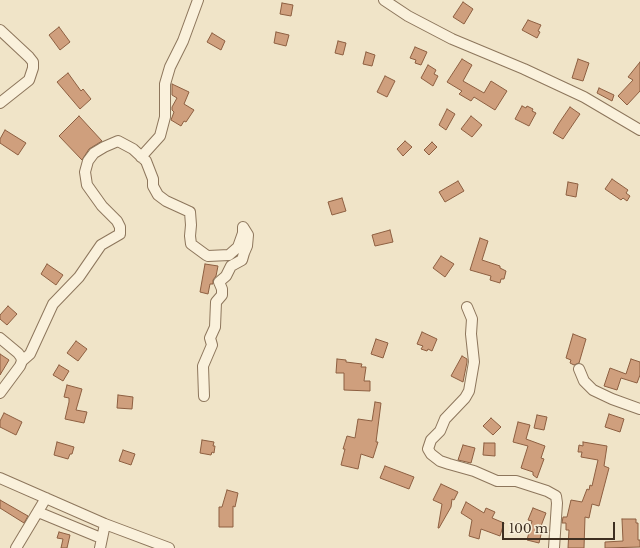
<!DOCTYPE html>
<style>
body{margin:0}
#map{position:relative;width:640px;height:548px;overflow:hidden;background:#f0e4c8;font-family:"Libre Baskerville",serif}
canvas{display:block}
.scale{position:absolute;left:502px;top:522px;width:113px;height:18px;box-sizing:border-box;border:2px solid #3d2e20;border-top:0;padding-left:5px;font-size:12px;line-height:14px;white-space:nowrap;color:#3d2e20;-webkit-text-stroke:3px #f7eed8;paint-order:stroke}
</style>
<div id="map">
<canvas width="640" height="548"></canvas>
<div class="scale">100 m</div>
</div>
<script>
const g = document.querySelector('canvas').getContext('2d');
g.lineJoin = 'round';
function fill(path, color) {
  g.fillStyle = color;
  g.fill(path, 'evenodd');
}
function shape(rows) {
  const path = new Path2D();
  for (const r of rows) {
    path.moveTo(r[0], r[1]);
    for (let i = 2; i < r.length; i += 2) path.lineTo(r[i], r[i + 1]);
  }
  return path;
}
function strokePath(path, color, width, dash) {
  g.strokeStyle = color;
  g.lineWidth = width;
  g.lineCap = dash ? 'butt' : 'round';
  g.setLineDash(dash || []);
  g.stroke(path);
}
const building = shape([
 [463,2,473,9,464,24,453,17,463,2],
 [282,3,293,5,291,16,280,14,282,3],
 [528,20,541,25,538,31,540,32,537,38,522,30,528,20],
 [59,27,70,42,60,50,49,35,59,27],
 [276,32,289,35,286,46,274,43,276,32],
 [212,33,225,41,221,50,207,42,212,33],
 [338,41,346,43,343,55,335,53,338,41],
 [415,47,427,52,421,65,415,63,416,60,410,58,415,47],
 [366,52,375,55,372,66,363,64,366,52],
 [462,59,472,65,463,81,484,93,491,81,507,91,495,110,474,97,471,101,459,94,462,91,447,82,462,59],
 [578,59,589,63,583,81,572,78,578,59],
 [640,62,640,91,627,105,618,96,633,80,628,77,640,62],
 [428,65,436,70,434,74,438,76,433,86,421,78,428,65],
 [68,73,81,91,83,89,91,99,80,109,57,82,68,73],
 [385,76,395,81,387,97,377,92,385,76],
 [172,84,189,92,184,104,194,110,186,122,184,121,181,126,171,120,174,112,172,110,172,107,177,98,172,95,172,84],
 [599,88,614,95,612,101,597,93,599,88],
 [522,106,526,108,527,106,533,109,532,111,536,113,529,126,515,119,522,106],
 [570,107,580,114,563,139,553,133,559,123,570,107],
 [447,109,455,114,446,130,439,125,447,109],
 [79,116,102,141,89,149,82,160,59,136,79,116],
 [471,116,482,125,472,137,461,129,471,116],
 [5,130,26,143,18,155,0,143,0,139,5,130],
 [405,141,412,147,403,156,397,149,405,141],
 [432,142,437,147,429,155,424,150,432,142],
 [612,179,628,190,626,193,630,196,627,201,623,198,621,200,605,189,612,179],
 [458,181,464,191,445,202,439,192,458,181],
 [568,182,578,184,576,197,566,195,568,182],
 [342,198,346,211,332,215,328,202,342,198],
 [390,230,393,242,375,246,372,235,390,230],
 [480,238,488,241,482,260,500,266,500,268,506,271,504,279,501,279,500,283,490,280,491,276,470,270,480,238],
 [441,256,454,264,445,277,433,268,441,256],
 [47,264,63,275,56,285,41,274,47,264],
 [205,264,218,266,216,276,213,280,213,284,210,284,208,294,200,292,205,264],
 [8,306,17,314,7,325,0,319,0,315,8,306],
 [422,332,437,339,432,351,428,349,427,351,421,349,423,346,417,344,422,332],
 [573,334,586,339,579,363,574,365,570,363,571,360,566,358,573,334],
 [376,339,388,343,383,358,371,354,376,339],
 [76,341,87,349,78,361,67,353,76,341],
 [0,354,9,360,0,375,0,354],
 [462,356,467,359,467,362,463,382,451,376,462,356],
 [337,359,346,360,346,362,362,364,361,367,366,367,364,381,370,381,370,391,344,390,344,373,336,373,337,359],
 [631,359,640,362,640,375,637,383,621,378,617,390,604,386,610,368,626,374,631,359],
 [59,365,69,371,63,381,53,375,59,365],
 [67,385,82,389,76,410,87,412,84,423,65,419,69,402,69,398,64,397,67,385],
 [118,395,133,397,132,409,117,408,118,395],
 [375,402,381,403,376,442,378,442,373,458,361,454,358,469,341,465,345,449,343,449,347,436,355,438,358,419,372,421,375,402],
 [4,413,22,422,16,435,0,427,0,421,4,413],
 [609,414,624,419,620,432,605,427,609,414],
 [537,415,547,417,544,430,534,428,537,415],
 [491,418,501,427,493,435,483,426,491,418],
 [518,422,530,425,526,439,545,446,541,458,544,459,537,478,533,475,533,472,521,468,528,446,513,442,518,422],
 [202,440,214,442,213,446,215,446,214,453,212,452,211,455,200,453,202,440],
 [57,442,74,447,72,454,70,454,68,459,54,455,57,442],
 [583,442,607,446,604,466,609,468,599,506,592,504,589,518,585,517,584,548,568,548,569,530,566,530,566,523,562,523,563,517,567,517,571,500,582,502,587,489,589,490,590,485,592,486,598,460,581,457,582,452,578,452,579,445,583,446,583,442],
 [484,443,495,443,495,456,483,455,484,443],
 [463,445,475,448,471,463,458,460,463,445],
 [123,450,135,454,131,465,119,461,123,450],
 [385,466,414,477,409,489,380,478,385,466],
 [441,484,458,492,454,500,452,499,451,507,439,528,438,528,442,504,433,500,441,484],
 [227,490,238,493,235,507,233,506,233,527,219,527,219,507,222,507,227,490],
 [0,500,28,516,24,523,0,508,0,500],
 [466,502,484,513,486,508,495,512,492,518,504,523,500,536,481,529,479,539,469,536,472,520,461,513,466,502],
 [533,508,546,513,541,526,543,526,539,543,527,540,532,521,528,520,533,508],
 [622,519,636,519,636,523,638,523,638,540,640,540,640,547,605,548,605,542,623,541,622,519],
 [59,532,70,535,67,548,61,548,63,539,57,538,59,532]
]);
fill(building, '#cf9f7d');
strokePath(building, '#8d5f41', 1);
const minor = shape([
 [384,0,408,16,452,39,524,69,584,97,640,130],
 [0,30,29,57,33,62,33,68,29,80,0,103],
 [141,157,160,136,165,117,165,84,170,67,183,41,198,0],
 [467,307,472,319,471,334,474,362,469,391,465,398,445,419,440,431,431,440,428,449,431,454,440,461,449,464,474,471,497,481,516,481,547,491,556,496,557,503,554,548],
 [0,338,18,353,21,357,22,361,20,366,0,393],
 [22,361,30,354,53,304,79,277,101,245,120,234,120,227,117,221,102,206,87,185,85,172,88,161,94,153,104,147,118,141,133,149,146,161,153,179,153,186,158,195,166,201,190,212,191,225,190,236,191,244,206,255,208,256,229,255,238,247,243,233,243,227,248,235,247,246,244,253,242,260,231,266,226,276,219,282,222,289,222,295,216,302,215,327,210,338,212,345,203,366,204,396],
 [579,369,584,381,593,390,612,399,640,409],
 [0,478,105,524,169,548],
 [38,512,101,538],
 [16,548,46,498],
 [100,548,105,524]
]);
strokePath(minor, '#8d765c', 12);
strokePath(minor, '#faf1dc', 10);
</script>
